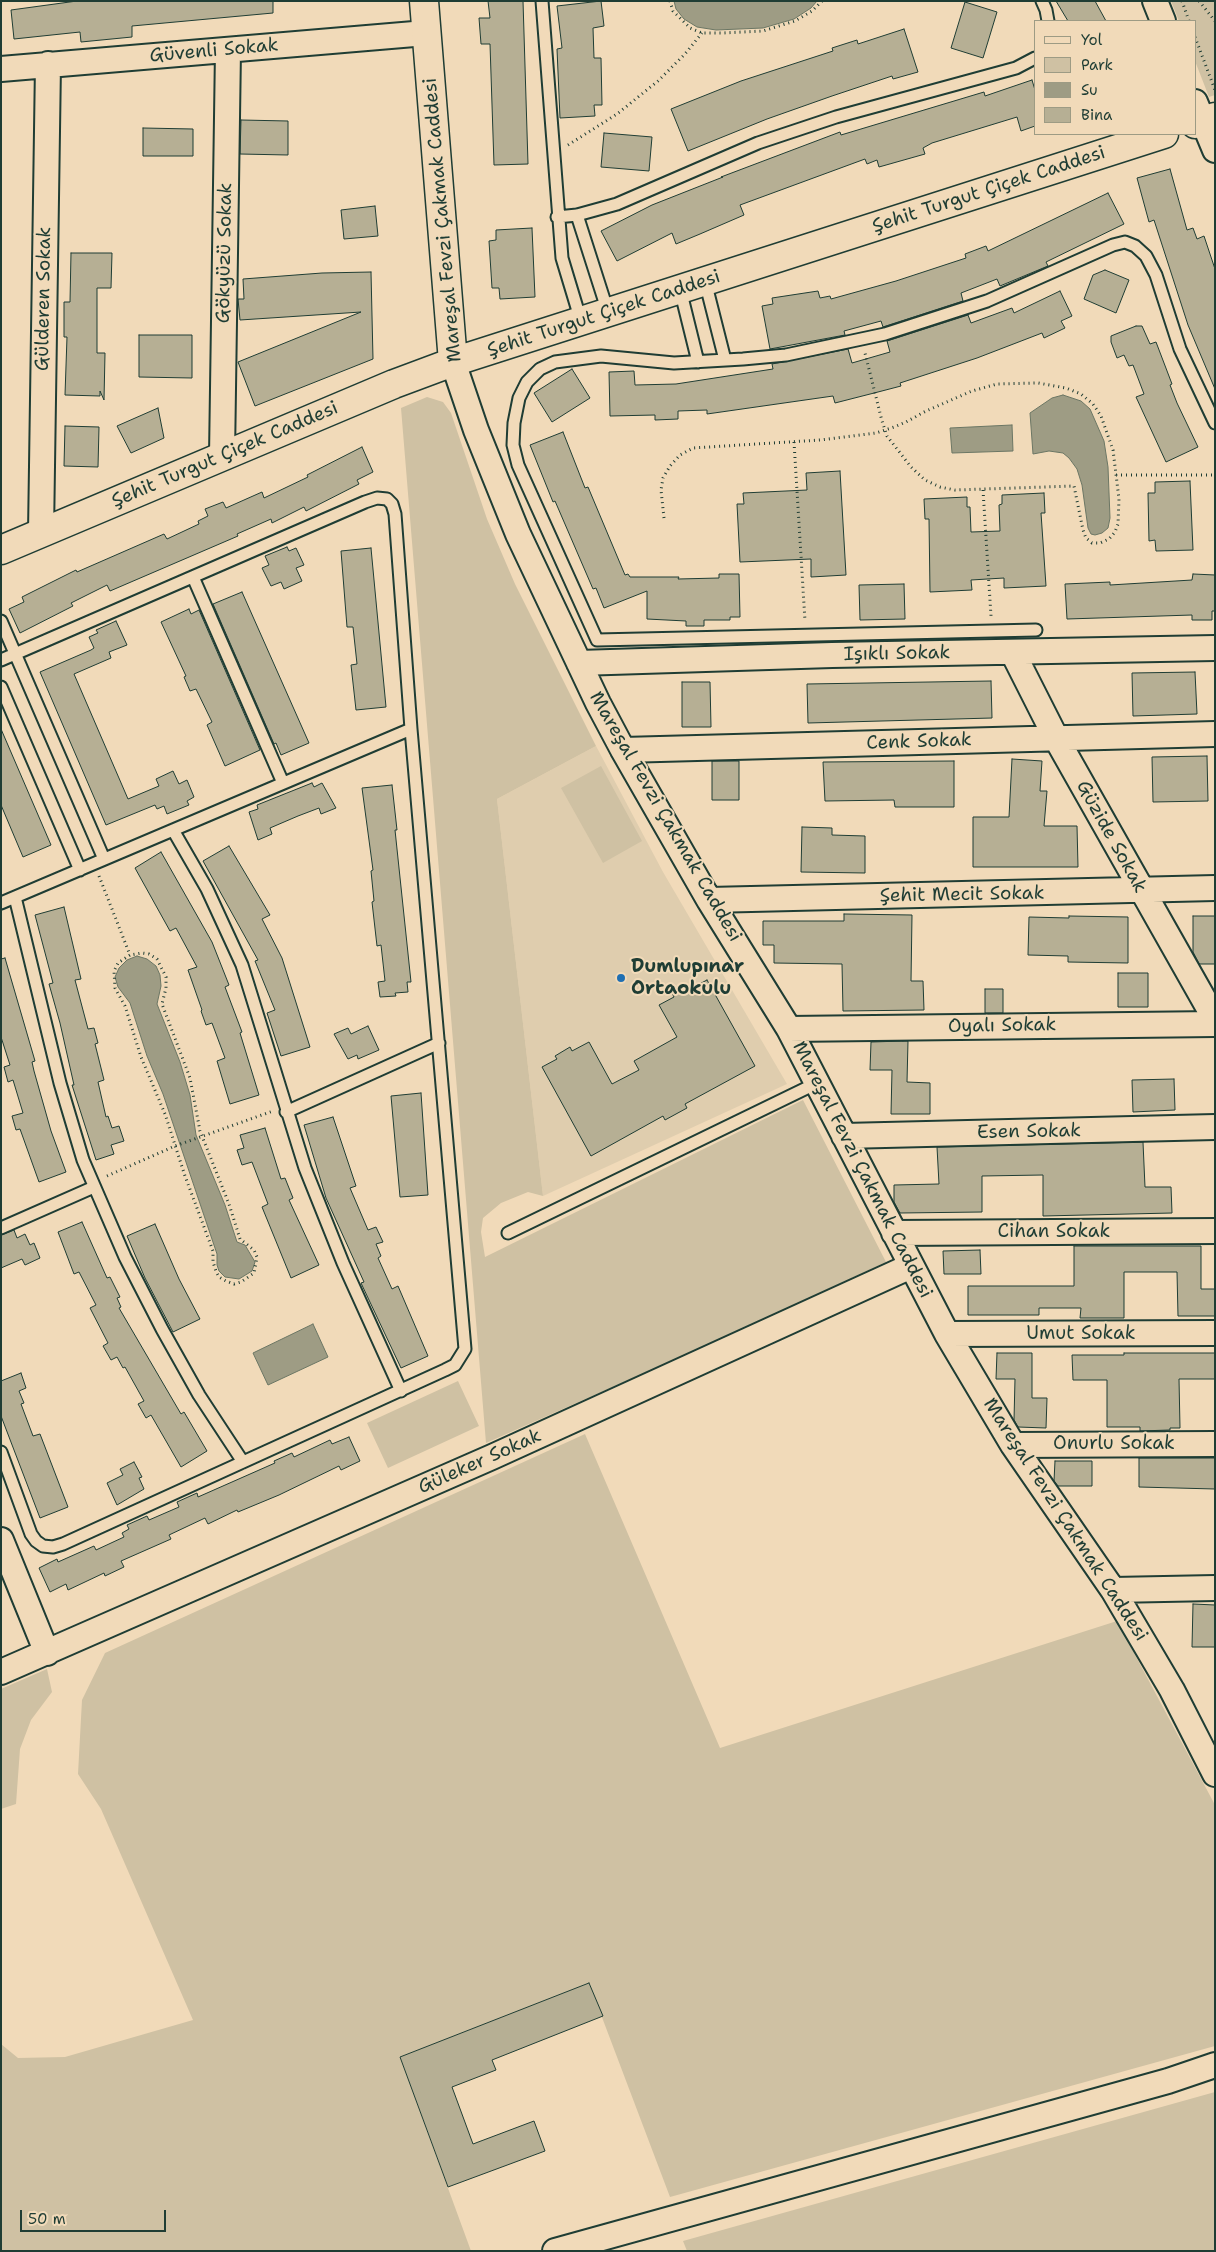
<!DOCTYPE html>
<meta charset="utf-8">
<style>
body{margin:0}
#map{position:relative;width:1216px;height:2252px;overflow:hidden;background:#f1dab9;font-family:"Shantell Sans",sans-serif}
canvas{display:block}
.frame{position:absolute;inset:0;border:2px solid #1f3d34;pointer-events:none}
.legend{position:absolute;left:1034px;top:20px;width:162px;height:115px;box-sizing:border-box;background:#f1dab9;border:1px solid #9d9b84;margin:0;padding:6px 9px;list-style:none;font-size:15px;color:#1f3d34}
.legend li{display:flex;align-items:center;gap:10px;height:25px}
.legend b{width:25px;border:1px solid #9d9b84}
.scale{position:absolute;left:20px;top:2210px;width:146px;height:22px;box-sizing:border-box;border:2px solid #1f3d34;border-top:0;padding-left:6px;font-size:15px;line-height:18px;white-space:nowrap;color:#1f3d34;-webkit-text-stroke:4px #f1dab9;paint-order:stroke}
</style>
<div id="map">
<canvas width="1216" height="2252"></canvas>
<div class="frame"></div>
<ul class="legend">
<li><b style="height:6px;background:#f1dab9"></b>Yol</li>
<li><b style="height:14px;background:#cfc1a3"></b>Park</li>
<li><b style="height:14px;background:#9e9c84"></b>Su</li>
<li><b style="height:14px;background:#b6af94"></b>Bina</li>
</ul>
<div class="scale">50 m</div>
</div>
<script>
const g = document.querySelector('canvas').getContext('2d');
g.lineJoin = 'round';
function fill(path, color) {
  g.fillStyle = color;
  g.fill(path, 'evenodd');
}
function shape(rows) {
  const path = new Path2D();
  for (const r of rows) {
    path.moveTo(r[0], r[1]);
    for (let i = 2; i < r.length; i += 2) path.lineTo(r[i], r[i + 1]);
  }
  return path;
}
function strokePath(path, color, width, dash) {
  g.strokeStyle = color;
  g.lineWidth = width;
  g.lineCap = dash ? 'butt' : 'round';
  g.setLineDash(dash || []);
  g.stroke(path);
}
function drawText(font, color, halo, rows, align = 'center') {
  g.font = font + ' "Shantell Sans",sans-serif';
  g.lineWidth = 4;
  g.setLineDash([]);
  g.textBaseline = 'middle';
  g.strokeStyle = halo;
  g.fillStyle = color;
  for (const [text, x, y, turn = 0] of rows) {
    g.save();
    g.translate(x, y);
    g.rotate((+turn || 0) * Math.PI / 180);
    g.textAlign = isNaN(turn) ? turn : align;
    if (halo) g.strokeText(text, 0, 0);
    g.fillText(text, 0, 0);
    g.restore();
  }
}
fill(shape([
 [596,746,663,872,787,1084,543,1196,497,799]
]), '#dfcdae');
fill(shape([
 [1171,1,1215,1,1215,95,1209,97,1195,61,1195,21,1179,21],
 [427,397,443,402,451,413,487,519,515,584,596,746,497,799,543,1196,528,1192,501,1203,483,1218,481,1232,485,1257,803,1100,886,1262,712,1343,486,1443,401,408],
 [601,766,642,841,603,863,561,788],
 [458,1381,479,1426,388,1468,367,1423],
 [585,1434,720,1748,1117,1621,1215,1805,1215,2046,670,2197,589,1983,400,2057,471,2251,1,2251,1,2044,18,2058,65,2057,193,2020,101,1809,78,1774,82,1700,105,1653],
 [47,1669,52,1692,31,1720,20,1749,16,1804,1,1809,1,1689],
 [1215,2092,1215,2251,687,2251,683,2241]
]), '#cfc1a3');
const water = shape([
 [674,1,817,1,811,8,794,19,763,28,716,30,697,27,684,19,676,9,674,1],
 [1063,395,1081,401,1090,409,1104,441,1108,467,1110,518,1108,528,1102,533,1095,535,1091,534,1088,528,1082,485,1077,469,1069,458,1063,453,1049,451,1033,454,1030,413,1052,398,1063,395],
 [1012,425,1013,451,952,453,950,428,1012,425],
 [137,956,147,959,156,966,160,975,161,986,157,1004,180,1062,190,1095,196,1135,225,1205,237,1242,245,1245,255,1262,252,1271,239,1279,225,1277,219,1271,217,1265,217,1254,163,1094,147,1056,130,1003,118,987,115,977,119,968,127,960,137,956],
 [313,1324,328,1357,268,1385,253,1353,313,1324]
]);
fill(water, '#9e9c84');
strokePath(water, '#6b7664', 1);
const building = shape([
 [77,1,273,1,273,13,132,26,132,37,81,42,80,32,14,39,11,10,77,1],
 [488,1,523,1,528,164,494,165,490,44,481,44,479,18,490,18,488,1],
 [601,1,604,26,593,28,594,58,601,58,602,105,594,105,595,116,560,118,557,49,562,48,557,6,601,1],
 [1056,1,1095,1,1106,21,1068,21,1056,1],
 [965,2,997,12,983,58,951,48,965,2],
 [904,29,918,72,893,79,892,76,832,96,767,119,688,151,671,109,741,81,833,51,832,48,857,40,858,44,904,29],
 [1032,80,1035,90,1035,126,1021,131,1017,117,932,143,923,148,925,154,879,167,877,160,867,164,865,159,740,205,744,215,700,234,676,244,672,233,617,261,601,231,652,205,723,177,721,177,840,132,841,135,984,92,985,96,1032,80],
 [241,120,288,121,288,155,240,154,241,120],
 [143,128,193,129,193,156,143,156,143,128],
 [604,133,652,137,649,171,601,167,604,133],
 [1170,169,1187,230,1193,228,1197,239,1204,236,1215,269,1215,389,1188,325,1154,220,1149,222,1137,178,1170,169],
 [1108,193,1124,224,1046,262,1048,266,1000,286,997,279,961,293,963,301,883,327,881,321,844,331,845,335,770,349,762,306,773,304,772,298,818,291,820,298,830,296,831,299,896,281,966,258,965,254,986,246,988,251,1108,193],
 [375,206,378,236,344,239,341,210,375,206],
 [532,228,535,297,500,299,499,288,492,288,489,241,496,240,496,230,532,228],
 [71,253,112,253,111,288,97,288,97,353,105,353,104,400,100,391,100,396,65,395,67,337,64,337,64,302,70,302,71,253],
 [1105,270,1129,280,1116,313,1084,299,1093,275,1105,270],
 [371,272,373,359,255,406,238,362,361,312,240,320,238,299,244,299,243,279,322,273,371,272],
 [1060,291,1072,316,1061,321,1065,328,1044,338,1042,333,977,358,900,383,901,386,878,392,835,403,833,396,707,414,707,410,678,411,678,419,655,420,655,415,610,416,609,372,634,371,635,385,676,384,773,369,772,364,848,349,852,363,890,352,887,341,968,315,971,323,1012,308,1014,313,1060,291],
 [1136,326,1142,326,1150,344,1156,342,1172,384,1170,385,1177,403,1198,447,1166,462,1136,397,1144,394,1133,365,1129,366,1124,355,1117,358,1111,342,1111,336,1136,326],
 [139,335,192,335,192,378,139,377,139,335],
 [572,369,590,398,552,422,534,393,572,369],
 [158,408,164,438,131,453,117,426,158,408],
 [65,426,99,427,98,467,64,466,65,426],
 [563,432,585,488,588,487,625,575,628,574,630,577,679,577,678,579,719,578,719,574,739,574,740,617,730,617,730,620,704,620,704,626,686,626,686,621,647,619,647,591,604,608,596,588,593,589,555,501,553,502,530,445,563,432],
 [362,447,373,472,357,480,359,484,306,511,304,507,272,523,271,519,237,534,238,536,110,591,107,585,71,603,73,606,20,633,9,609,24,602,22,597,76,570,77,572,164,534,167,539,199,524,198,521,208,516,205,509,223,502,226,508,262,492,264,498,308,477,307,475,362,447],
 [840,471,846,575,811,577,811,559,740,562,737,504,744,504,743,493,807,490,806,473,840,471],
 [1190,481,1193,550,1156,551,1155,540,1149,541,1148,493,1155,493,1155,482,1190,481],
 [1044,493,1045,513,1041,513,1046,586,1004,588,1004,578,971,580,972,590,930,592,929,519,925,519,924,499,967,497,967,507,970,507,971,532,1000,531,999,505,1002,504,1002,495,1044,493],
 [287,547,289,551,296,548,304,565,296,568,302,581,284,589,281,582,271,586,262,568,269,565,265,556,287,547],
 [371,548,386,707,356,710,351,665,357,664,353,627,347,627,341,551,371,548],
 [1193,574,1215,575,1215,611,1212,611,1212,620,1192,620,1192,615,1067,619,1065,584,1110,582,1110,585,1192,580,1193,574],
 [904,584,905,619,860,620,859,585,904,584],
 [242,592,309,743,281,755,276,743,274,744,213,604,242,592],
 [189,609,191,614,199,610,260,750,225,766,207,725,212,722,196,689,190,691,184,677,186,676,161,622,189,609],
 [116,621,127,645,109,652,111,658,74,674,128,799,159,786,156,779,173,771,179,784,187,780,194,797,187,801,189,805,167,814,164,806,157,809,155,805,106,825,40,672,91,650,94,648,89,637,98,633,96,630,116,621],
 [1195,672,1197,714,1133,716,1132,673,1195,672],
 [991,681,992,718,808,723,807,684,991,681],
 [682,682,710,682,711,727,682,727,682,682],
 [1,729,51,845,23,857,1,805,1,729],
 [1207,756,1208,801,1153,802,1152,757,1207,756],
 [1012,759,1042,761,1040,791,1047,791,1044,826,1077,826,1078,867,973,867,973,817,1009,817,1012,759],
 [712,761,739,761,739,800,712,800,712,761],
 [954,761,954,807,895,807,894,800,825,801,823,762,954,761],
 [312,783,314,787,322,783,336,808,321,814,319,808,298,816,270,828,272,834,258,840,249,812,258,809,257,805,312,783],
 [392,785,397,830,395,830,411,982,407,982,408,992,395,993,396,996,380,997,378,982,385,981,381,945,377,946,372,902,374,901,371,871,373,870,362,788,392,785],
 [802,827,832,828,832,835,865,836,865,873,801,872,802,827],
 [229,846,270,915,262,919,282,958,310,1047,281,1056,267,1013,275,1010,255,961,258,960,203,861,229,846],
 [161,852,212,942,229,985,225,987,242,1032,240,1033,259,1095,230,1104,217,1061,225,1058,212,1023,206,1025,201,1011,202,1010,188,970,197,967,176,928,170,931,135,868,161,852],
 [64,907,81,979,75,980,88,1029,94,1028,98,1043,95,1044,104,1080,98,1082,106,1117,108,1116,112,1128,119,1126,124,1141,111,1145,114,1154,96,1160,72,1085,74,1085,60,1023,49,984,53,983,35,915,64,907],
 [844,914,912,915,911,981,923,981,924,1010,843,1011,842,964,774,963,774,945,763,945,763,921,844,921,844,914],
 [1069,916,1128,917,1128,963,1068,962,1068,956,1028,955,1029,917,1069,918,1069,916],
 [1193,916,1215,916,1215,964,1199,964,1193,952,1193,916],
 [5,958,35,1061,32,1062,34,1071,51,1131,66,1172,39,1182,20,1129,16,1130,12,1116,23,1113,13,1080,8,1082,4,1067,10,1065,1,1037,1,959,5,958],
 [1118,973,1148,973,1148,1007,1118,1007,1118,973],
 [707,980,755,1066,685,1104,687,1108,665,1120,663,1116,591,1156,542,1067,557,1059,555,1056,570,1047,572,1051,589,1042,612,1084,639,1070,634,1061,677,1037,659,1005,674,997,672,993,688,984,690,989,707,980],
 [985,989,1003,989,1003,1013,985,1013,985,989],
 [368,1026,379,1050,358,1059,357,1055,348,1059,334,1034,348,1028,351,1034,368,1026],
 [903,1041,908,1041,907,1082,930,1083,930,1114,891,1114,892,1070,870,1070,871,1042,903,1041],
 [1174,1079,1175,1110,1133,1112,1132,1080,1174,1079],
 [421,1093,428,1195,400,1197,391,1096,421,1093],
 [333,1117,356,1186,350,1188,368,1230,376,1227,383,1242,376,1244,381,1256,378,1258,392,1289,398,1286,428,1356,401,1368,361,1283,364,1282,326,1198,304,1125,333,1117],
 [265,1128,281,1179,285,1178,293,1198,289,1200,319,1265,291,1278,262,1207,268,1204,252,1162,242,1165,237,1150,244,1148,240,1135,265,1128],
 [1143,1142,1145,1187,1171,1187,1172,1213,1043,1216,1043,1175,982,1176,982,1212,900,1213,894,1202,894,1185,939,1184,937,1147,1143,1142],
 [82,1222,107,1278,110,1277,120,1297,117,1298,121,1307,119,1308,181,1414,184,1412,207,1451,181,1467,151,1415,146,1418,138,1404,144,1401,125,1367,123,1368,117,1357,111,1360,103,1346,108,1343,90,1308,96,1305,79,1272,74,1274,58,1232,82,1222],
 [155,1224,179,1279,200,1319,173,1332,145,1278,127,1236,155,1224],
 [14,1230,17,1238,25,1234,30,1245,34,1243,40,1258,25,1265,22,1259,1,1268,1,1235,14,1230],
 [1074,1246,1201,1246,1201,1289,1215,1289,1215,1316,1178,1316,1177,1272,1124,1272,1124,1318,1080,1318,1081,1308,1039,1308,1039,1315,968,1315,968,1286,1074,1286,1074,1246],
 [980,1250,981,1274,944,1274,943,1251,980,1250],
 [997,1353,1032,1353,1032,1398,1047,1398,1046,1428,1018,1427,1014,1420,1015,1379,996,1379,997,1353],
 [1124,1353,1215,1353,1215,1379,1179,1379,1180,1428,1170,1428,1170,1430,1140,1431,1140,1427,1107,1427,1107,1380,1073,1380,1072,1355,1124,1355,1124,1353],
 [21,1373,26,1388,19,1391,24,1403,21,1404,33,1436,40,1434,68,1507,40,1518,1,1416,1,1381,21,1373],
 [349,1437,360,1461,341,1470,339,1466,279,1495,238,1512,237,1510,208,1524,205,1518,169,1535,171,1539,121,1561,124,1567,105,1576,104,1573,68,1590,66,1584,50,1592,39,1568,57,1559,58,1562,94,1546,96,1550,124,1537,122,1533,129,1529,127,1525,147,1516,149,1520,179,1507,177,1502,197,1493,198,1497,275,1463,274,1461,292,1453,294,1457,330,1440,332,1444,349,1437],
 [1139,1458,1215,1458,1215,1489,1139,1487,1139,1458],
 [1055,1461,1092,1461,1092,1486,1058,1486,1054,1481,1055,1461],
 [134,1462,142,1477,139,1478,144,1489,117,1505,107,1483,123,1475,120,1469,134,1462],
 [1193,1604,1215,1605,1215,1647,1192,1647,1193,1604],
 [589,1983,603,2016,492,2060,496,2070,452,2087,473,2144,534,2121,545,2151,448,2187,400,2057,589,1983]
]);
fill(building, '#b6af94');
strokePath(building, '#1f3d34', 1);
const lane = shape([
 [542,1,562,258,581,321],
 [1042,1,1046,10,1048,21],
 [577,215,608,312],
 [557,217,577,215,617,204,758,143,836,117,1016,68,1035,58],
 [705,281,725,360],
 [680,289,698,362],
 [193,577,283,783],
 [1,621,104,859],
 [1036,630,597,640,518,465,513,445,514,423,519,398,527,382,540,369,555,362,601,356,674,363,743,359,786,355,885,334,987,301,1113,245,1125,242,1135,246,1146,256,1156,275,1180,349,1215,423],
 [1,660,365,502,377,498,387,499,392,504,395,514,411,729,465,1349,455,1365,445,1370,63,1544,53,1547,43,1546,36,1541,31,1534,1,1452],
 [1,687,80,870],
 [173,830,207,889,242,965,305,1168,343,1263,401,1391],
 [15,897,60,1083,83,1160,125,1257,162,1329,199,1395,243,1462],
 [1,903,411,729],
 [286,1112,439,1043],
 [1,1228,94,1187],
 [508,1233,817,1083]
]);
const street = shape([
 [1155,1,1163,21],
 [1,69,426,33],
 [1195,102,1215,150],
 [453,362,476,430,518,534,598,703,623,750,709,900,789,1029,947,1334,1013,1445,1113,1590,1172,1690,1215,1774],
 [222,456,228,50],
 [41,533,48,64],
 [1013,653,1056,738,1215,1019],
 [579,663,832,655,1215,648],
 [623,750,1215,734],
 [709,900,1215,888],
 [789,1029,1215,1024],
 [844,1136,1215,1127],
 [894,1233,1215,1231],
 [947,1334,1215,1333],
 [1013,1445,1215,1444],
 [1,1540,47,1653],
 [1113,1590,1215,1588],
 [1,1672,492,1457,911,1266],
 [555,2251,1168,2081,1215,2065]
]);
const secondary = shape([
 [424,1,453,362],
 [1195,124,1215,117],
 [1,550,394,384,453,362,1164,134]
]);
strokePath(lane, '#1f3d34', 15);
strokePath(street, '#1f3d34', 28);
strokePath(secondary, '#1f3d34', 31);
strokePath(shape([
 [670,1,673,11,690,28,702,33,722,33,763,31,795,21,812,11,822,1],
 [1182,1,1189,21],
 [1199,1,1215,21],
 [1195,37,1215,90],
 [568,145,617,114,658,81,685,54,702,33],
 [794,442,805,621],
 [1116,475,1215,475],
 [983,490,991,616],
 [664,518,661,490,663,478,670,466,680,455,693,448,820,440,876,433,894,427,906,422,926,411,972,391,997,384,1038,383,1066,388,1081,394,1093,404,1101,416,1113,450,1119,499,1118,524,1115,532,1109,539,1100,543,1092,543,1086,538,1083,530,1074,486,955,490,940,487,925,480,911,467,887,436,882,421,865,353],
 [99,876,130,955,118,963,114,971,115,988,125,1006,141,1057,165,1114,185,1176,213,1251,213,1262,216,1271,219,1277,226,1281,234,1284,241,1282,254,1273,257,1257,254,1250,240,1239,229,1204,200,1131,190,1078,162,1004,166,988,166,977,157,959,149,954,142,953,130,955],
 [107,1176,175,1146,273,1111]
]), '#1f3d34', 3, [1, 4]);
strokePath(lane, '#f1dab9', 11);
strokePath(street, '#f1dab9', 24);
strokePath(secondary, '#f1dab9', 28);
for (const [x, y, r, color] of [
 [621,978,5,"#1f6fb2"]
]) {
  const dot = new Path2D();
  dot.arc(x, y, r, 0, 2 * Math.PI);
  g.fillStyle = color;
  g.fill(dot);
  strokePath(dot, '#f1dab9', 2);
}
drawText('19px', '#1f3d34', '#f1dab9', [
 ["Güvenli Sokak",214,51,-5],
 ["Şehit Turgut Çiçek Caddesi",989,190,-18],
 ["Mareşal Fevzi Çakmak Caddesi",443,220,-95],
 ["Gökyüzü Sokak",225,253,-89],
 ["Gülderen Sokak",44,299,-89],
 ["Şehit Turgut Çiçek Caddesi",604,314,-18],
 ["Şehit Turgut Çiçek Caddesi",225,455,-23],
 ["Işıklı Sokak",897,654,-1],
 ["Cenk Sokak",919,742,-2],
 ["Mareşal Fevzi Çakmak Caddesi",665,817,60],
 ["Güzide Sokak",1111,837,61],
 ["Şehit Mecit Sokak",962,895,-1],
 ["Oyalı Sokak",1002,1026,-1],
 ["Esen Sokak",1029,1132,-1],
 ["Mareşal Fevzi Çakmak Caddesi",862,1170,63],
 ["Cihan Sokak",1054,1232],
 ["Umut Sokak",1081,1334],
 ["Onurlu Sokak",1114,1444],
 ["Güleker Sokak",480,1462,-24],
 ["Mareşal Fevzi Çakmak Caddesi",1065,1520,57]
]);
drawText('bold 19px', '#1f3d34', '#f1dab9', [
 ["Dumlupınar",631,967],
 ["Ortaokulu",631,989]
], 'left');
</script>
